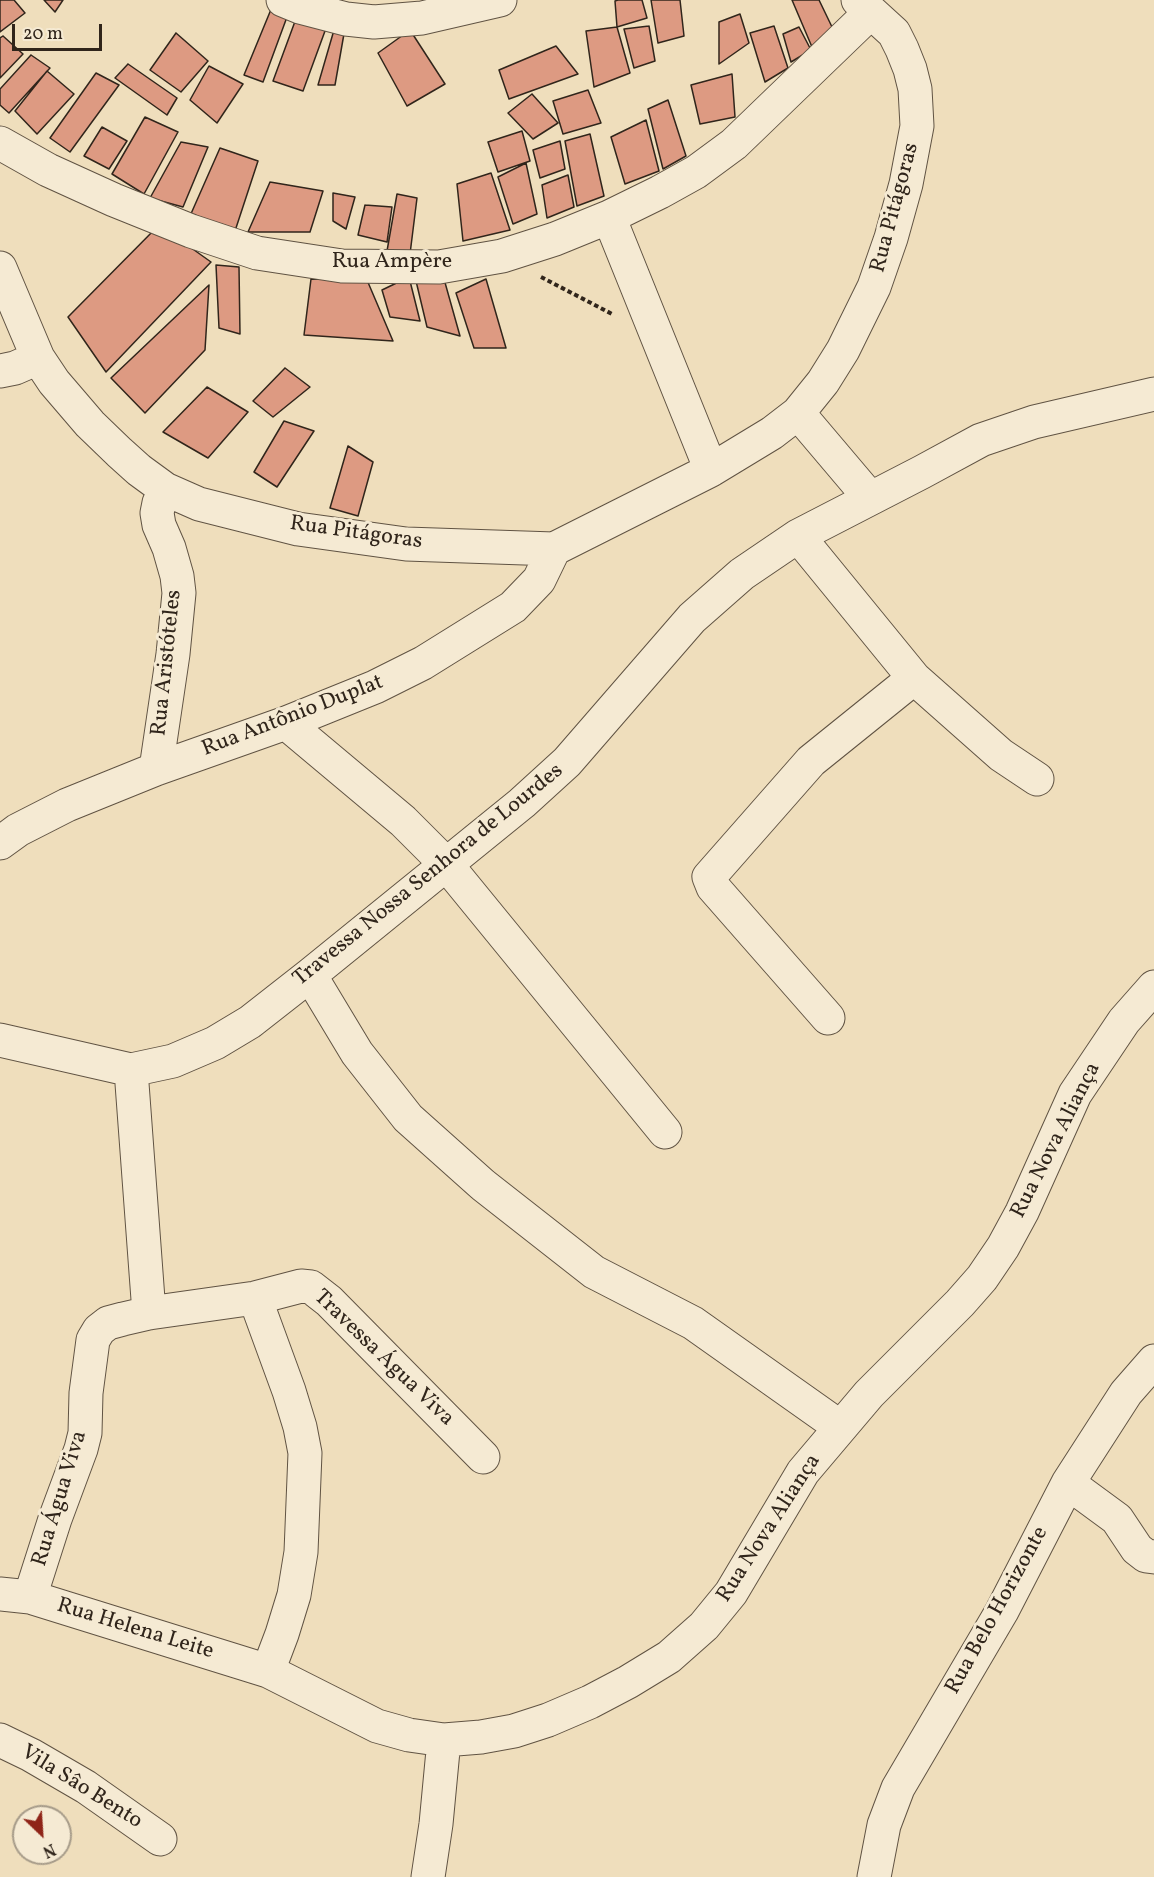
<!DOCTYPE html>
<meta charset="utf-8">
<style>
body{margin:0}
#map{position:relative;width:1154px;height:1877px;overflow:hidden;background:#efdebc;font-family:Vollkorn,serif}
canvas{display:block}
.north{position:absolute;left:12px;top:1805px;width:60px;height:60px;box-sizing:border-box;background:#f5ead3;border:2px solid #a69b89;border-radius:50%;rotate:155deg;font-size:16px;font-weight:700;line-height:24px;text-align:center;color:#30251b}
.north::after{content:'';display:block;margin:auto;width:21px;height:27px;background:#8f2418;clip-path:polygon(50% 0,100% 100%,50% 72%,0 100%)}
.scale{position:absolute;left:12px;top:24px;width:90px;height:27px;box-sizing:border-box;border:3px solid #30251b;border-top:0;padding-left:8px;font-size:18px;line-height:21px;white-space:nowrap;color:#30251b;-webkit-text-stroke:4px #f5ead3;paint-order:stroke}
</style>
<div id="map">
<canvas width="1154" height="1877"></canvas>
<div class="north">N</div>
<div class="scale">20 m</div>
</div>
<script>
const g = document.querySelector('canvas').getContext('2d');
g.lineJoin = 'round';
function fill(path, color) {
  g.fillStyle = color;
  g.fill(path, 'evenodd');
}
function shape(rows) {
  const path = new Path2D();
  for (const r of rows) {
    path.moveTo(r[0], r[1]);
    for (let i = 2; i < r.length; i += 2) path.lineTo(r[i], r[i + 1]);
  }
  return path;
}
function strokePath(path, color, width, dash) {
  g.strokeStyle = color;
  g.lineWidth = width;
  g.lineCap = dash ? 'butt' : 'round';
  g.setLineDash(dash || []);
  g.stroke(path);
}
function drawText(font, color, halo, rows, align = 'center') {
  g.font = font + ' Vollkorn,serif';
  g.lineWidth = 6;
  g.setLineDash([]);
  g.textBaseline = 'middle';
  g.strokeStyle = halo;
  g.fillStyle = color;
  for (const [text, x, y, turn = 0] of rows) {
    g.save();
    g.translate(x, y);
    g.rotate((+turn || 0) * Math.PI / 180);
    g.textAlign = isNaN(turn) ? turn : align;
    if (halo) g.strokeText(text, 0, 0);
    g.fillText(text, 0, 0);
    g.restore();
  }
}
const building = shape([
 [0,0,14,0,25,13,0,32,0,0],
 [44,0,63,0,55,12,44,0],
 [618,0,642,0,647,18,617,27,615,1,618,0],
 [651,0,680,0,684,36,658,43,651,0],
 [792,0,819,0,833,29,812,47,792,0],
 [272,7,287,17,263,82,244,75,272,7],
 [740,14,749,43,719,64,719,22,740,14],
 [297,16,325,31,303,91,273,81,297,16],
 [649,26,655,61,634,68,624,29,649,26],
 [774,26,788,68,765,82,750,33,774,26],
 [617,27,630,73,594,87,586,31,617,27],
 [799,27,811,50,791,62,783,34,799,27],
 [345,28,335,85,318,85,334,30,345,28],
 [410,30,445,84,407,106,378,53,410,30],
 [176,33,208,61,181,92,150,70,176,33],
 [3,36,23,54,0,78,0,38,3,36],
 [556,46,578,74,509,99,499,70,556,46],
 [31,55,50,68,9,113,0,105,0,89,31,55],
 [128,64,177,98,167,115,115,78,128,64],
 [209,66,243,84,217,123,190,100,209,66],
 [47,71,74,94,37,134,15,111,47,71],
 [96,73,119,85,70,152,50,138,96,73],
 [732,74,735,117,700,124,691,85,732,74],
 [588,90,601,123,563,134,553,101,588,90],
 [532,94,558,123,533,139,508,113,532,94],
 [668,100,686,156,663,169,648,109,668,100],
 [145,117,178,132,144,194,112,174,145,117],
 [646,120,659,171,625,184,611,137,646,120],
 [102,127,127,141,109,169,84,156,102,127],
 [522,131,530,161,498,172,488,142,522,131],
 [590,134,604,196,577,206,565,141,590,134],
 [560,141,565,169,540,178,533,150,560,141],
 [181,142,208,147,183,207,150,198,181,142],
 [220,148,258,161,235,231,190,216,220,148],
 [526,163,537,214,513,224,498,177,526,163],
 [491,173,510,230,463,241,457,184,491,173],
 [568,175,574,207,547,218,542,185,568,175],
 [270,182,323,191,310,232,248,232,270,182],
 [333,193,355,197,346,229,333,221,333,193],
 [397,194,417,198,410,254,387,251,397,194],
 [365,205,392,207,387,242,358,235,365,205],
 [159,225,211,262,106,372,68,317,159,225],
 [216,265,239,267,240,334,219,328,216,265],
 [409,277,420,321,390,317,382,290,409,277],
 [311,279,367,280,393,341,304,335,311,279],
 [444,279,460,336,427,327,416,281,444,279],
 [486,279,506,348,474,348,456,293,486,279],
 [209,285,205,350,145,413,111,378,209,285],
 [285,368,310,387,273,417,253,401,285,368],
 [207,387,248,412,208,458,163,432,207,387],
 [284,421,314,431,277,487,254,472,284,421],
 [348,446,373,462,358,516,330,508,348,446]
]);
fill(building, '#dd9a82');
strokePath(building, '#30251b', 1.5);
const street = shape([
 [283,0,300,7,346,19,374,22,422,18,500,0],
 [0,143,48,170,114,200,191,231,257,253,342,266,439,267,502,256,555,239,609,217,660,192,696,172,734,144,871,12],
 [609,217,711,470],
 [0,268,38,358,54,382,90,424,119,452,139,470,165,489,199,504,298,529,406,544,554,549,711,470,772,433,798,413,823,382,843,350,874,287,891,238,906,184,917,126,915,89,910,69,902,49,894,33,858,0],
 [0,371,15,368,38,358],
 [798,413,870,498],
 [798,536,914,678,1001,755,1037,779],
 [286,723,403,821,446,864,665,1132],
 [156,769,173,654,179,593,177,576,169,548,159,525,157,513,159,503,165,489],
 [0,843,18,830,67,805,156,769,286,723,375,687,423,663,513,607,539,580,554,549],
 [310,975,357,1053,408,1118,483,1185,594,1272,693,1323,840,1427],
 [828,1018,713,887,709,877,811,761,914,678],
 [0,1040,131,1070,173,1061,215,1043,250,1022,310,975,522,803,567,762,692,618,742,574,798,536,922,472,981,440,1034,422,1154,394],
 [131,1070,149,1313],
 [255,1298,289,1391,300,1427,305,1453,301,1552,294,1595,282,1634,268,1671],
 [1068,1483,1117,1519,1137,1549,1146,1556,1154,1557],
 [0,1594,30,1597,268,1671,377,1726,409,1735,444,1740,481,1737,514,1731,548,1720,590,1702,628,1682,669,1657,704,1626,731,1593,803,1472,869,1394,960,1303,982,1278,1003,1247,1022,1212,1075,1094,1124,1021,1154,987],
 [30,1597,55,1519,81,1449,85,1433,86,1393,93,1340,99,1330,108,1323,123,1319,149,1313,255,1298,301,1286,311,1287,329,1301,483,1457],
 [0,1740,31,1755,86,1787,160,1839],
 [428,1877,436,1824,444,1740],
 [874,1877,884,1825,898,1788,1002,1611,1068,1483,1126,1393,1154,1361]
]);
strokePath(street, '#605343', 35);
strokePath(shape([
 [541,277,614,315]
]), '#30251b', 4, [4.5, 3]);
strokePath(street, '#f5ead3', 33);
drawText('22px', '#30251b', '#f5ead3', [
 ["Rua Pitágoras",896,208,-75],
 ["Rua Ampère",392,263],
 ["Rua Pitágoras",356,534,8],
 ["Rua Aristóteles",168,663,-84],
 ["Rua Antônio Duplat",293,717,-21],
 ["Travessa Nossa Senhora de Lourdes",429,876,-39],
 ["Rua Nova Aliança",1057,1141,-63],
 ["Travessa Água Viva",383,1359,44],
 ["Rua Água Viva",61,1499,-73],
 ["Rua Nova Aliança",770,1529,-57],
 ["Rua Belo Horizonte",998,1611,-61],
 ["Rua Helena Leite",135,1630,17],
 ["Vila Sâo Bento",81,1788,32]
]);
</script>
